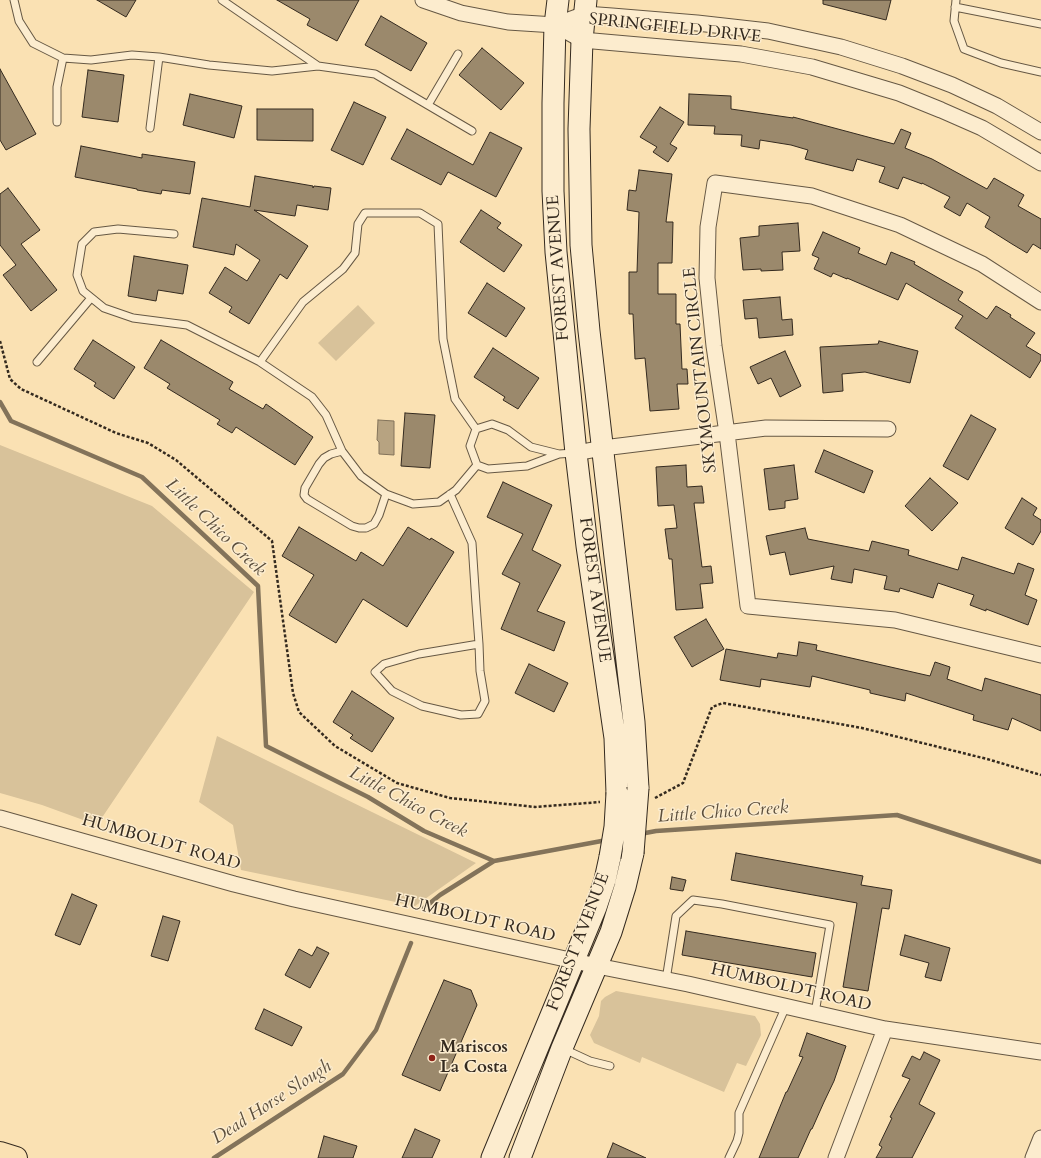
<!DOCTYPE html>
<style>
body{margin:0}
canvas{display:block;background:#fae1b3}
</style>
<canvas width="1041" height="1158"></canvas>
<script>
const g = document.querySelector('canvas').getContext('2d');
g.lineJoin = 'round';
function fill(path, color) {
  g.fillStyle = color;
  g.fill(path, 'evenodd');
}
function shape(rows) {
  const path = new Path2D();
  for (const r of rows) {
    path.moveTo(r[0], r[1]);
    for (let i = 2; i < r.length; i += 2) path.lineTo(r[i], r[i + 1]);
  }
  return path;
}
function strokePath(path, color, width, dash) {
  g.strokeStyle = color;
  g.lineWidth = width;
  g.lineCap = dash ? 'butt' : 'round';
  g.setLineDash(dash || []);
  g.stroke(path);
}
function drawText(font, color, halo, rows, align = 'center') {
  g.font = font + ' Cardo,serif';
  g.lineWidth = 3;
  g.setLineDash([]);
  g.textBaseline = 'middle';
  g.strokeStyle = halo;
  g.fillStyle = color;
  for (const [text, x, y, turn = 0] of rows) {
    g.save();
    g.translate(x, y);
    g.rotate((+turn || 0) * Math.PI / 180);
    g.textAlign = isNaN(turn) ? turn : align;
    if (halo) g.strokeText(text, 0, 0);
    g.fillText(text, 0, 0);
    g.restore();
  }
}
fill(shape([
 [358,305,375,323,336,361,318,343],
 [0,445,152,506,254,592,97,825,42,805,0,793],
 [217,736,476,863,415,906,241,870,233,825,199,802],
 [616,991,755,1016,760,1024,761,1035,746,1066,737,1063,724,1092,642,1057,640,1063,594,1043,590,1035,599,1016,601,1001,605,997]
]), '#d8c29a');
const water = shape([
 [378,420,394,421,394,455,379,454,379,442,377,440,378,420]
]);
fill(water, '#b7a381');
strokePath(water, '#83735a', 1);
strokePath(shape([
 [0,402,11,421,142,477,258,586,266,746,368,797,424,831,494,861,607,840],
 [640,834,656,831,897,815,1041,862],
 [424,908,440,895,494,861],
 [214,1158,343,1074,376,1030,411,943]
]), '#83735a', 4.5);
const building = shape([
 [97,0,136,0,126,17,97,0],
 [277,0,359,0,337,41,307,25,310,19,277,0],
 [823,0,891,0,886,20,823,4,823,0],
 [381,16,427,43,411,71,365,45,381,16],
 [482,48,524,83,501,110,459,75,482,48],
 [0,69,36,134,6,150,0,140,0,69],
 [88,70,124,75,118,122,82,117,88,70],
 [190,94,242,106,234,138,183,125,190,94],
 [689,94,731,96,731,109,793,118,793,117,894,144,901,129,911,133,905,148,932,159,987,189,994,178,1024,195,1018,206,1041,219,1041,249,1033,244,1027,253,1012,244,985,227,990,217,967,203,960,216,944,207,950,197,922,183,922,184,903,177,898,189,879,182,885,167,857,159,853,171,805,159,808,150,791,145,760,140,759,149,741,146,742,135,714,134,715,126,688,125,689,94],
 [354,102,386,117,363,165,331,150,354,102],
 [660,107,684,122,670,144,677,148,668,162,653,152,657,147,640,137,660,107],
 [257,109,313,109,313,141,257,140,257,109],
 [407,129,473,165,490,132,522,148,496,197,448,172,441,185,391,159,407,129],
 [81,146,142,158,142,154,195,162,190,194,162,190,161,194,137,190,137,189,75,177,81,146],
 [639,170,672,174,666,222,673,222,672,263,658,263,658,294,676,294,676,324,680,324,682,369,687,369,688,384,677,384,679,409,650,411,645,358,635,359,633,314,629,314,629,272,637,272,639,212,627,210,629,190,636,191,639,170],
 [255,176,313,186,313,188,314,186,331,188,328,210,297,205,295,216,254,210,308,246,287,279,280,274,249,324,229,312,232,307,209,293,225,267,247,281,260,260,236,244,234,255,193,247,202,198,250,207,255,176],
 [8,188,40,230,21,244,57,290,31,311,3,275,16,265,0,245,0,194,8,188],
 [481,210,501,223,497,228,522,245,504,272,460,242,481,210],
 [798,223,800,251,782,252,783,270,761,271,761,269,743,270,740,238,759,236,759,226,798,223],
 [823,232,860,248,858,253,886,265,891,252,915,262,914,264,963,292,958,300,987,319,996,306,1011,315,1010,317,1035,333,1026,346,1041,355,1041,360,1030,378,955,328,963,316,906,283,898,300,847,278,847,279,833,273,831,277,814,269,819,258,812,255,823,232],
 [134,256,188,265,183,294,158,290,156,301,128,296,134,256],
 [487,283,525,308,506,337,468,313,487,283],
 [780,297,782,320,792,319,793,335,759,338,757,318,745,319,743,300,780,297],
 [93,340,135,367,114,399,94,386,96,383,74,369,93,340],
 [161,340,233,382,229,389,263,409,266,404,313,437,295,465,236,427,232,433,217,424,220,420,167,388,170,384,144,368,161,340],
 [879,341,918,351,910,383,865,372,842,374,843,391,823,393,820,347,878,344,879,341],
 [493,348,539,378,518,409,503,400,505,397,474,377,493,348],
 [785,351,801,386,780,397,771,378,758,384,750,367,785,351],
 [405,413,435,415,430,468,401,466,405,413],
 [971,415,996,429,968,480,943,466,971,415],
 [824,450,873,471,864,493,815,472,824,450],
 [686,465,687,487,702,486,704,503,694,503,702,567,711,566,713,583,700,584,703,608,676,610,672,559,669,559,665,529,677,528,674,505,658,506,656,467,686,465],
 [794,465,798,499,785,501,785,508,769,510,764,469,794,465],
 [930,478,958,503,932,531,905,506,930,478],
 [503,482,552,505,532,550,561,565,537,611,565,622,554,651,501,629,520,583,502,574,523,534,487,517,503,482],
 [1022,498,1037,508,1033,515,1041,520,1041,531,1033,545,1005,528,1022,498],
 [299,527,356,561,361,552,383,566,408,527,430,540,431,538,454,552,407,627,363,599,336,643,289,615,314,575,282,556,299,527],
 [805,528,808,539,869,551,872,541,909,550,908,555,958,570,962,557,1014,574,1018,563,1034,569,1025,595,1037,600,1028,625,986,609,986,611,970,605,974,595,938,583,933,598,900,588,899,592,884,589,887,576,854,569,852,583,831,579,834,566,790,575,785,552,770,555,766,536,805,528],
 [706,619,724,649,692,667,674,637,706,619],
 [799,642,817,645,816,650,930,676,935,662,950,667,947,679,982,691,985,678,1041,695,1041,731,1012,718,1008,730,973,720,974,715,906,693,905,701,870,693,870,690,812,676,810,687,761,679,760,687,720,680,726,649,777,658,778,653,797,656,799,642],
 [529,664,568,683,554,712,515,693,529,664],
 [352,691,394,718,372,752,350,738,353,735,333,722,352,691],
 [736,853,863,876,861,885,892,890,889,909,882,908,868,991,843,987,857,903,731,880,736,853],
 [672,877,686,880,683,891,670,889,672,877],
 [72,894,97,905,80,945,55,935,72,894],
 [163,916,180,921,168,961,151,956,163,916],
 [686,931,816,953,812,977,682,955,686,931],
 [905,935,950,948,941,981,925,977,929,963,900,955,905,935],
 [317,947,329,953,310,988,285,975,299,949,312,956,317,947],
 [444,980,471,990,477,1005,440,1091,402,1075,444,980],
 [264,1009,302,1027,292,1046,255,1029,264,1009],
 [807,1033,846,1046,834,1081,824,1102,812,1129,811,1129,798,1158,759,1158,786,1092,787,1092,803,1057,799,1056,807,1033],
 [924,1052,940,1060,919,1104,935,1113,912,1158,876,1158,882,1147,879,1145,892,1118,890,1117,910,1079,902,1076,912,1056,920,1060,924,1052],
 [415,1129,440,1140,432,1158,402,1158,415,1129],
 [324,1136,357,1146,353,1158,318,1158,324,1136],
 [613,1143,646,1158,607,1158,613,1143]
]);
fill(building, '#9b896c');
strokePath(building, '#342a1f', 1);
const lane = shape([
 [14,0,19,21,33,43,63,58,91,60,132,55,159,57,209,65,272,71,318,66],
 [222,0,318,66,375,74,472,131],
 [956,0,954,21,964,49,1001,63,1041,72],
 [955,7,1041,24],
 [428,105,458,54],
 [57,122,57,87,63,58],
 [150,128,159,57],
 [174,234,118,229,94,232,82,244,77,275,83,291,104,308,133,318,187,325,260,362,303,302,343,269,355,253,358,224,365,213,420,213,438,224,443,339,455,399,476,429],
 [37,362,91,298],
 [260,362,312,397,326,415,342,451,361,476,386,494,413,504,439,502,456,490,477,465],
 [342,451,331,454,324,458,319,464,305,488,304,495,307,499,352,526,359,528,366,528,374,524,379,515,386,494],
 [559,454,527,466,488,469,477,465,470,446,476,429,492,424,508,430,531,447,559,454,574,453],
 [450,494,472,543,476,604,479,644,480,671,485,701,478,714,461,715,422,706,392,691,375,672,384,664,419,654,479,644],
 [666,980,676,916,693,900,722,904,830,925,815,1013],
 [564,1049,590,1061,610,1066],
 [729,1158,737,1141,739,1133,739,1113,786,1006]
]);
const street = shape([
 [423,0,461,13,508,22,555,25,582,40,741,54,812,67,899,93,941,110,982,128,1041,163],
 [555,25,585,14,612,16,697,23,768,31,841,47,902,66,952,85,997,106,1041,132],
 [1041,302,982,264,900,225,812,196,715,183,708,227,707,278,714,346,727,433,748,606,895,620,1041,655],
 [576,453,603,448,766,428,888,429],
 [0,818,234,884,294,899,597,966,688,984,885,1029,1041,1052],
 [836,1158,885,1029],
 [1033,1158,1041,1138]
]);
const secondary = shape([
 [558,0,555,25,553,103,553,191,556,252,576,453,587,546,615,738,617,793],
 [586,0,582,40,579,129,581,245,589,331,634,722,638,788],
 [492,1158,596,907,605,880,610,857],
 [520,1158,562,1048,611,932,625,887,633,853]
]);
const primary = shape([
 [0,1153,16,1158]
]);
strokePath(lane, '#665844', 9);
strokePath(street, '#665844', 17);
strokePath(secondary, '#342a1f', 23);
strokePath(primary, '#342a1f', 24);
strokePath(shape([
 [0,341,10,379,21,389,116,433,148,443,176,460,272,541,293,693,299,712,335,746,397,783,450,798,535,807,600,802],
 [655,798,683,783,712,707,723,703,862,728,987,759,1041,775]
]), '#342a1f', 2.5, [3, 2]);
strokePath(lane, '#fcecce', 7);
strokePath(street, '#fcecce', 15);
strokePath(secondary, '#fcecce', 21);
strokePath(primary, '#fae1b3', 22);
const secondaryBridge = shape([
 [633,853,638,788],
 [610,857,615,827,617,793]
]);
strokePath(secondaryBridge, '#342a1f', 23, []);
strokePath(secondaryBridge, '#fcecce', 21);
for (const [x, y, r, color] of [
 [432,1058,4,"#8f2418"]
]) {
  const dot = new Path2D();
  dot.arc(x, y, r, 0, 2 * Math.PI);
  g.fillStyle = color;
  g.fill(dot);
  strokePath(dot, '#fcecce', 1.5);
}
drawText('17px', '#342a1f', '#fcecce', [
 ["SPRINGFIELD DRIVE",675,29,6],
 ["FOREST AVENUE",559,268,-94],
 ["SKYMOUNTAIN CIRCLE",701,370,-96],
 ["FOREST AVENUE",594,590,82],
 ["HUMBOLDT ROAD",161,843,16],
 ["HUMBOLDT ROAD",475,919,13],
 ["FOREST AVENUE",579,942,-69],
 ["HUMBOLDT ROAD",791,988,13]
]);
drawText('bold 17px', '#342a1f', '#fcecce', [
 ["Mariscos",440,1048],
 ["La Costa",440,1068]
], 'left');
drawText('italic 18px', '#5b4e3c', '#fcecce', [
 ["Little Chico Creek",215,528,44],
 ["Little Chico Creek",408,803,28],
 ["Little Chico Creek",723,813,-4],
 ["Dead Horse Slough",272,1103,-33]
]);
</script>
